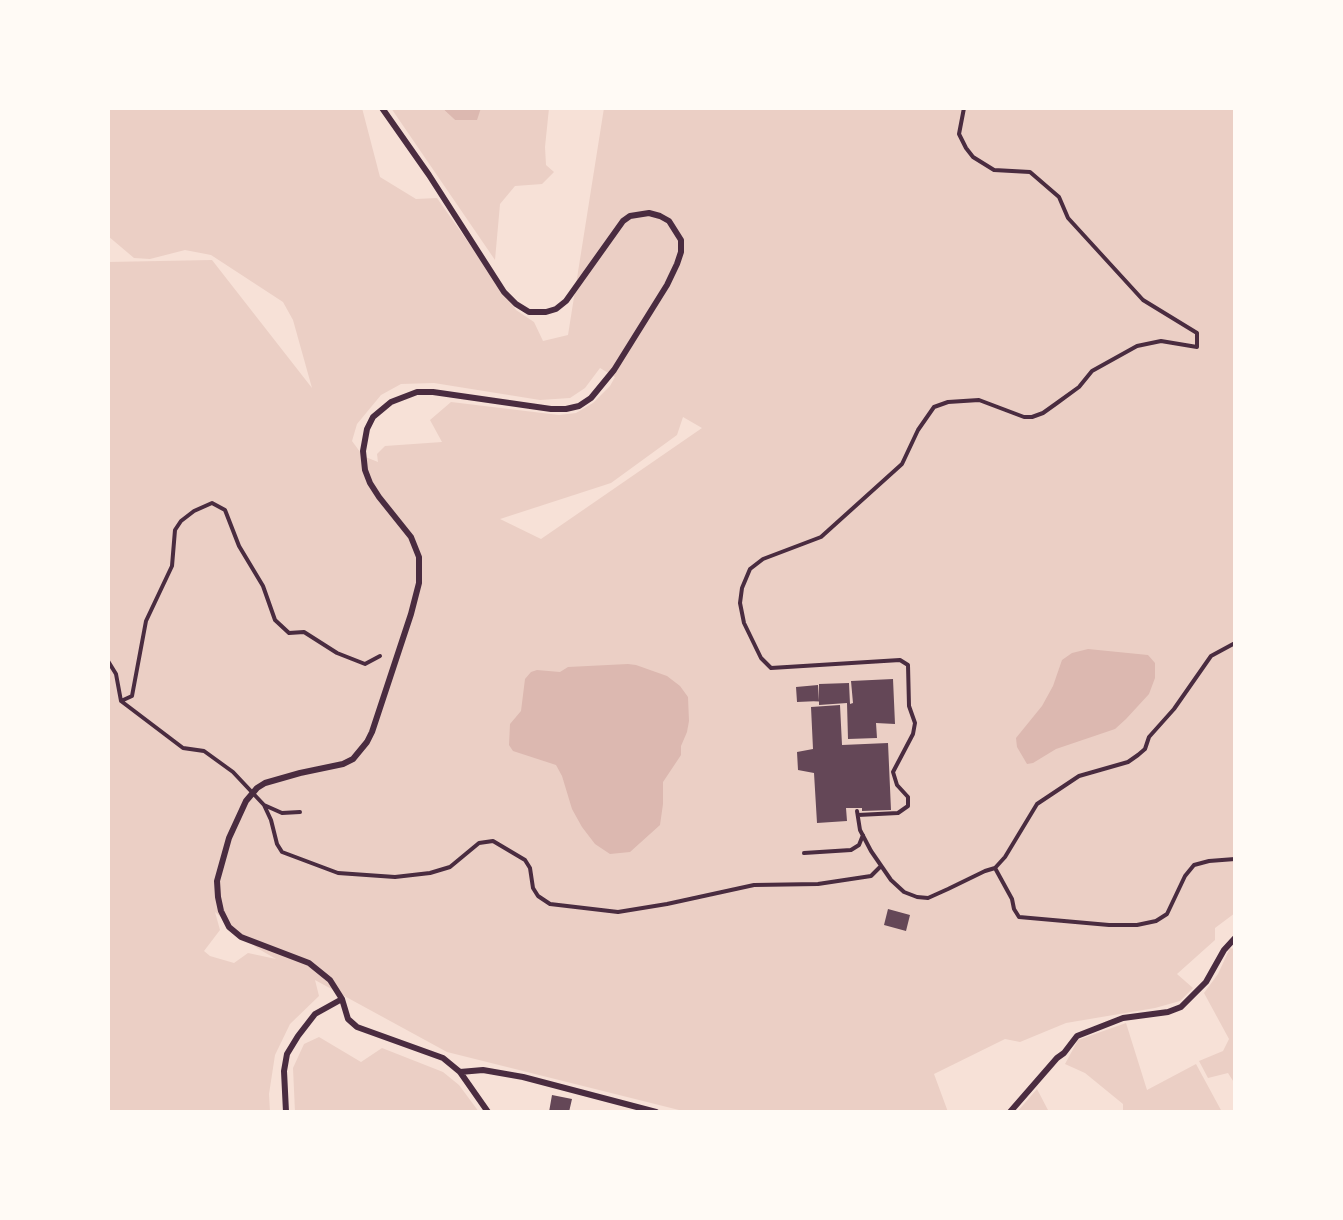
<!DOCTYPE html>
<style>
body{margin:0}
#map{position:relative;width:1343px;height:1220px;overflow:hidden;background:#f7e1d7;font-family:Figtree,sans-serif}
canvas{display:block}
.frame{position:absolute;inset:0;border:110px solid #fffaf5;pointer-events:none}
</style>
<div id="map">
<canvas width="1343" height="1220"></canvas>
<div class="frame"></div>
</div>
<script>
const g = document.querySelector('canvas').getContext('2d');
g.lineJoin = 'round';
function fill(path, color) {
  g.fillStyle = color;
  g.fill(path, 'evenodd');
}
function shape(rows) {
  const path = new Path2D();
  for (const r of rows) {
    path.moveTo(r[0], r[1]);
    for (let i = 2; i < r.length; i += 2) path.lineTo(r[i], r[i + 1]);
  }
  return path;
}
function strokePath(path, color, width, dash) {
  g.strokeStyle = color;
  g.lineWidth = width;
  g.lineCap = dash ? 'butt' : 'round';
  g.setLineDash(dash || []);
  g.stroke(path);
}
fill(shape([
 [108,108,362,108,380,177,416,199,437,198,516,310,534,322,543,341,568,335,604,108,1235,108,1235,913,1215,928,1215,940,1177,974,1193,988,1180,1001,1155,1008,1066,1023,1020,1042,1005,1039,934,1074,948,1112,687,1112,447,1052,315,980,319,996,290,1024,275,1055,269,1094,270,1112,108,1112,108,262,212,260,312,388,293,320,283,302,211,255,185,250,150,259,134,258,108,236],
 [600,368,615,377,610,386,593,403,576,413,559,415,451,402,430,420,442,442,385,446,377,454,378,462,363,456,352,441,357,424,381,395,401,384,434,383,540,400,570,398,585,388],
 [683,417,702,428,541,539,500,519,611,483,677,435],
 [215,912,257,948,276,959,248,953,234,963,210,956,204,951,220,930],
 [391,108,442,108,455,120,476,120,481,108,549,108,545,147,546,165,554,172,542,184,515,186,500,204,495,260],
 [1230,948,1235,949,1235,1084,1228,1073,1208,1078,1199,1061,1223,1051,1229,1039,1204,993,1218,974],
 [1126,1023,1147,1090,1196,1064,1222,1112,1123,1112,1123,1104,1085,1073,1065,1064,1078,1040],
 [319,1037,361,1062,382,1048,443,1072,459,1085,479,1112,295,1112,293,1068,304,1044],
 [1037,1089,1049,1112,1017,1112]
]), '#ebcfc5');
fill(shape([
 [442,108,481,108,477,120,455,120],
 [1088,649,1148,655,1155,663,1155,678,1149,694,1126,719,1115,729,1056,749,1033,763,1027,764,1017,747,1016,738,1042,706,1053,686,1062,660,1072,653],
 [628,664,636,665,667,676,680,686,688,697,689,721,687,732,681,746,681,755,663,782,663,804,660,825,630,852,610,854,595,844,582,827,572,809,562,776,556,765,513,751,509,745,510,724,521,711,525,679,531,672,537,670,560,672,568,667]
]), '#dcb8b0');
fill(shape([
 [893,679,895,724,876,723,877,738,848,739,847,703,819,705,819,684,849,683,850,704,853,703,851,681],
 [818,685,819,701,797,702,796,687],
 [840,705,842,745,888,743,891,810,862,811,862,808,846,808,847,821,817,823,814,773,798,770,797,752,813,749,811,707],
 [888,909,910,915,906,931,884,925],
 [552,1095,572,1099,569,1112,549,1112]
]), '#644757');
strokePath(shape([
 [108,661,116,674,121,701,183,748,204,751,233,772,264,805,271,820,277,844,282,852,338,873,395,877,430,873,450,867,479,843,493,841,525,860,530,868,533,888,538,896,550,904,618,912,667,904,754,885,818,884,871,876,881,866],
 [121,701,132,696,146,621,172,566,175,530,181,521,194,511,212,503,225,510,239,546,263,586,275,620,289,633,304,632,337,653,365,664,380,656],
 [264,805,282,813,300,812],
 [857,811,860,830,871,851,891,880,904,892,917,897,928,898,948,889,985,871,995,868,1005,857,1037,804,1079,776,1128,762,1138,755,1145,749,1149,737,1174,709,1211,656,1235,643],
 [858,815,898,813,908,806,908,797,897,785,893,772,913,734,915,723,909,706,908,665,900,660,771,668,761,658,744,623,740,603,742,588,750,569,763,559,821,537,902,464,918,430,934,407,948,402,979,400,1024,417,1032,417,1043,413,1057,403,1079,387,1092,371,1137,346,1161,341,1197,347,1197,333,1143,300,1068,218,1059,197,1030,172,994,170,973,157,966,148,959,134,964,108],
 [804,853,851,850,859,845,863,835],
 [995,868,1012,899,1014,909,1019,917,1109,925,1137,925,1156,921,1167,914,1185,876,1194,865,1209,861,1235,859]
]), '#4a2c40', 4);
strokePath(shape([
 [382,108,429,175,504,292,516,304,529,312,546,312,556,309,566,301,623,221,630,216,649,213,660,216,669,221,681,240,681,252,677,264,667,285,614,370,591,398,579,406,566,409,551,409,433,392,417,392,391,402,373,417,367,429,363,451,365,470,370,483,379,497,411,537,419,557,419,583,411,614,372,732,367,742,353,759,343,764,300,773,265,783,257,788,246,801,229,838,217,881,218,897,221,911,229,927,241,937,309,963,330,980,342,999,348,1019,357,1027,443,1058,460,1072,488,1112],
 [460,1072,483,1070,523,1077,656,1112],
 [286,1112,284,1071,287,1054,298,1036,315,1014,342,999],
 [1010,1112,1057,1058,1064,1053,1077,1036,1123,1018,1168,1012,1181,1007,1206,982,1224,950,1235,938]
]), '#4a2c40', 6);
</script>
